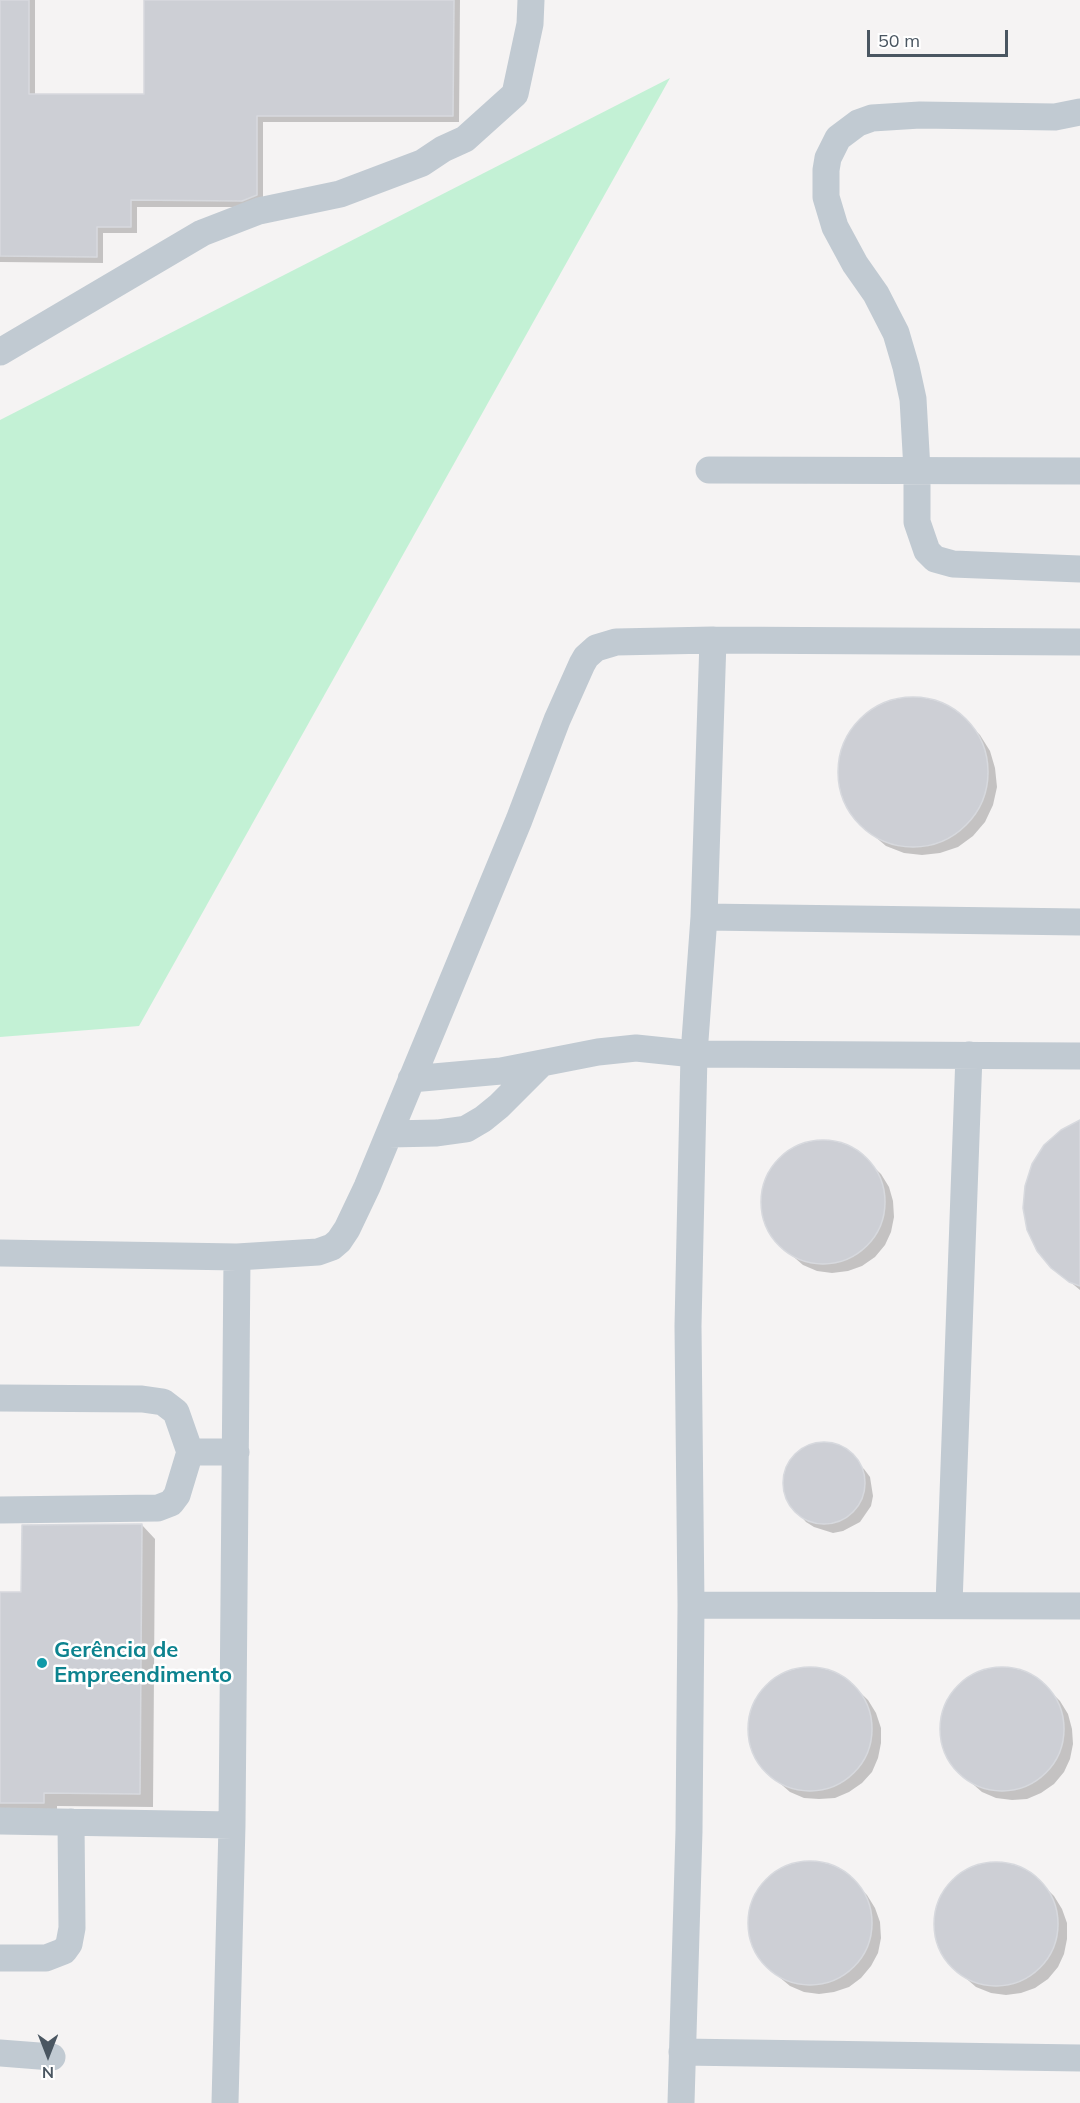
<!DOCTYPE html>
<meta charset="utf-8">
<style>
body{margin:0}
#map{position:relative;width:1080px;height:2103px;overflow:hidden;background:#f5f3f3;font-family:Mulish,sans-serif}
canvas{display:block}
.north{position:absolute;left:18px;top:2025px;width:60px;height:60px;-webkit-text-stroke:4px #fff;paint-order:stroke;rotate:180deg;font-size:16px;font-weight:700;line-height:24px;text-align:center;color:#4a5661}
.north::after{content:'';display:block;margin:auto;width:21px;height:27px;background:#4a5661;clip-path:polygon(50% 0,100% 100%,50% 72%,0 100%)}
.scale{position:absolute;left:867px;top:30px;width:141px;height:27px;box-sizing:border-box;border:3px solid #4a5661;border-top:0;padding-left:8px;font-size:18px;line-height:21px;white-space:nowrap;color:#4a5661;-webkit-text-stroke:4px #fff;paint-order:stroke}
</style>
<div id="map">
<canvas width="1080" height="2103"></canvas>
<div class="north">N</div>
<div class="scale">50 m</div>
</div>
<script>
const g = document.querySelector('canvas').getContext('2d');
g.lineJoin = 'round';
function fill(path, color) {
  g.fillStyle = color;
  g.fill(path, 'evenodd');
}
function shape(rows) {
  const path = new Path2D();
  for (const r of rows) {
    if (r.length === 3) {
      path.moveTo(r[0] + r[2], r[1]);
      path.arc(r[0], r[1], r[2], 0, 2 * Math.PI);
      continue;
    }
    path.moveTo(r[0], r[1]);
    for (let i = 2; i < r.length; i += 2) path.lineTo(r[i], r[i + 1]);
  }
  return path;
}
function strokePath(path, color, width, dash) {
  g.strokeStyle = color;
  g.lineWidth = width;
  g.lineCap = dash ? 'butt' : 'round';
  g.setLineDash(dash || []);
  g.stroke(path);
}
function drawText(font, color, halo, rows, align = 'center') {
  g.font = font + ' Mulish,sans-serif';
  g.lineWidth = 5;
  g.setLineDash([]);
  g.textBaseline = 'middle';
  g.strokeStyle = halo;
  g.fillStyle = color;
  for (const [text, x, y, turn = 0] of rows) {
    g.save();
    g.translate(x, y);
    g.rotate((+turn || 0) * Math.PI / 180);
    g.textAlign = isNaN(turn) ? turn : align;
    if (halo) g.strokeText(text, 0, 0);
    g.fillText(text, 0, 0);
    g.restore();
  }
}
fill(shape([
 [670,78,139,1026,0,1037,0,420]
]), '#c3f1d5');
fill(shape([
 [0,0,35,0,35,95,145,95,145,0,460,0,459,122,263,122,263,202,249,207,137,207,137,233,103,233,103,263,0,262],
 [904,698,923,699,940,703,957,712,980,735,990,751,995,768,997,787,993,805,985,822,973,836,958,847,940,853,922,855,904,853,886,846,861,825,850,811,842,794,838,775,840,757,846,740,856,724,869,712,886,703],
 [1080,1121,1080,1290,1052,1267],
 [816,1142,831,1142,846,1146,859,1153,881,1174,889,1187,893,1201,894,1217,891,1232,885,1245,875,1257,862,1266,848,1271,832,1273,817,1271,803,1265,781,1246,771,1234,765,1221,762,1205,763,1190,768,1176,776,1163,787,1152,801,1145],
 [829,1445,838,1447,864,1469,870,1477,873,1496,871,1506,860,1522,843,1531,833,1533,814,1527,806,1522,797,1512,786,1495,784,1485,788,1466,793,1458,809,1447],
 [142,1525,155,1539,153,1807,57,1806,57,1816,0,1816,0,1594,23,1594],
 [803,1668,818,1668,833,1672,847,1680,868,1700,876,1713,881,1728,881,1743,878,1758,872,1772,862,1783,849,1792,835,1798,819,1799,804,1798,790,1792,768,1773,758,1761,752,1747,749,1732,750,1716,755,1702,763,1689,775,1679,788,1672],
 [995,1669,1010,1669,1025,1673,1039,1680,1060,1701,1068,1714,1072,1729,1073,1744,1070,1759,1064,1772,1054,1784,1041,1793,1027,1799,1012,1800,996,1798,982,1792,960,1773,950,1761,943,1748,941,1733,942,1717,947,1703,955,1690,966,1680,980,1672],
 [802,1863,818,1863,833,1867,846,1874,867,1895,875,1908,880,1922,881,1938,878,1953,871,1966,861,1978,849,1987,834,1992,819,1994,804,1992,790,1986,767,1967,758,1955,751,1942,748,1926,749,1911,754,1897,763,1884,774,1874,788,1866],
 [989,1864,1004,1864,1019,1868,1033,1875,1054,1896,1062,1909,1067,1923,1067,1939,1064,1954,1058,1967,1048,1979,1035,1988,1021,1993,1006,1995,991,1993,976,1987,954,1968,944,1956,938,1943,935,1927,936,1912,941,1898,949,1885,961,1874,974,1867]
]), '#0003');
const building = shape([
 [0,0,29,0,29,94,144,94,144,0,454,0,453,116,257,116,257,195,242,201,131,200,131,227,97,227,97,257,0,256,0,0],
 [913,772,75],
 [1080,1120,1080,1286,1069,1282,1051,1268,1037,1251,1027,1230,1023,1208,1025,1186,1032,1164,1044,1145,1061,1130,1080,1120],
 [823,1202,62],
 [824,1483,41],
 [142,1524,140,1794,44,1793,44,1803,0,1803,0,1592,21,1592,22,1525,142,1524],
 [1002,1729,62],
 [810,1729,62],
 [810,1923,62],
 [996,1924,62]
]);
fill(building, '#cdcfd5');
strokePath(building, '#d7d9de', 1.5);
strokePath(shape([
 [1080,112,1055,117,920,115,872,118,858,123,838,138,828,158,826,170,826,197,835,227,855,264,876,294,896,333,906,367,913,399,917,470,917,522,927,551,935,559,953,564,1080,569],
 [0,352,202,233,259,211,340,194,422,163,443,149,465,139,515,94,530,24,531,0],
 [709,470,1080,471],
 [704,917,1080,922],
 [411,1079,501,1071,598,1052,636,1048,694,1054,1080,1056],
 [389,1134,437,1133,466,1129,483,1119,499,1106,541,1064],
 [0,1253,237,1257,318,1252,332,1247,339,1241,347,1229,367,1187,519,820,557,720,582,664,586,657,596,648,616,642,713,640,1080,642],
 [0,1398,142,1399,163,1402,176,1412,190,1452,177,1495,171,1503,158,1508,0,1510],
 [190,1452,236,1452],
 [949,1604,969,1055],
 [691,1605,1080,1606],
 [0,1821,232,1825],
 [0,1958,46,1958,64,1951,69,1944,72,1928,71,1822],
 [682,2052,1080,2058],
 [0,2053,52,2057],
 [225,2103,232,1825,237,1257],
 [681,2103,689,1831,691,1605,688,1326,694,1054,704,917,713,640]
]), '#c1cad2', 27);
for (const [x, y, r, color] of [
 [42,1663,6,"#0f9aa8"]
]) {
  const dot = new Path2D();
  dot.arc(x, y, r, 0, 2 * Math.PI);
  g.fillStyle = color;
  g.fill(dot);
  strokePath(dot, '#fff', 2);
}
drawText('bold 22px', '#0d838f', '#fff', [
 ["Gerência de",54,1650],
 ["Empreendimento",54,1675]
], 'left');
</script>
